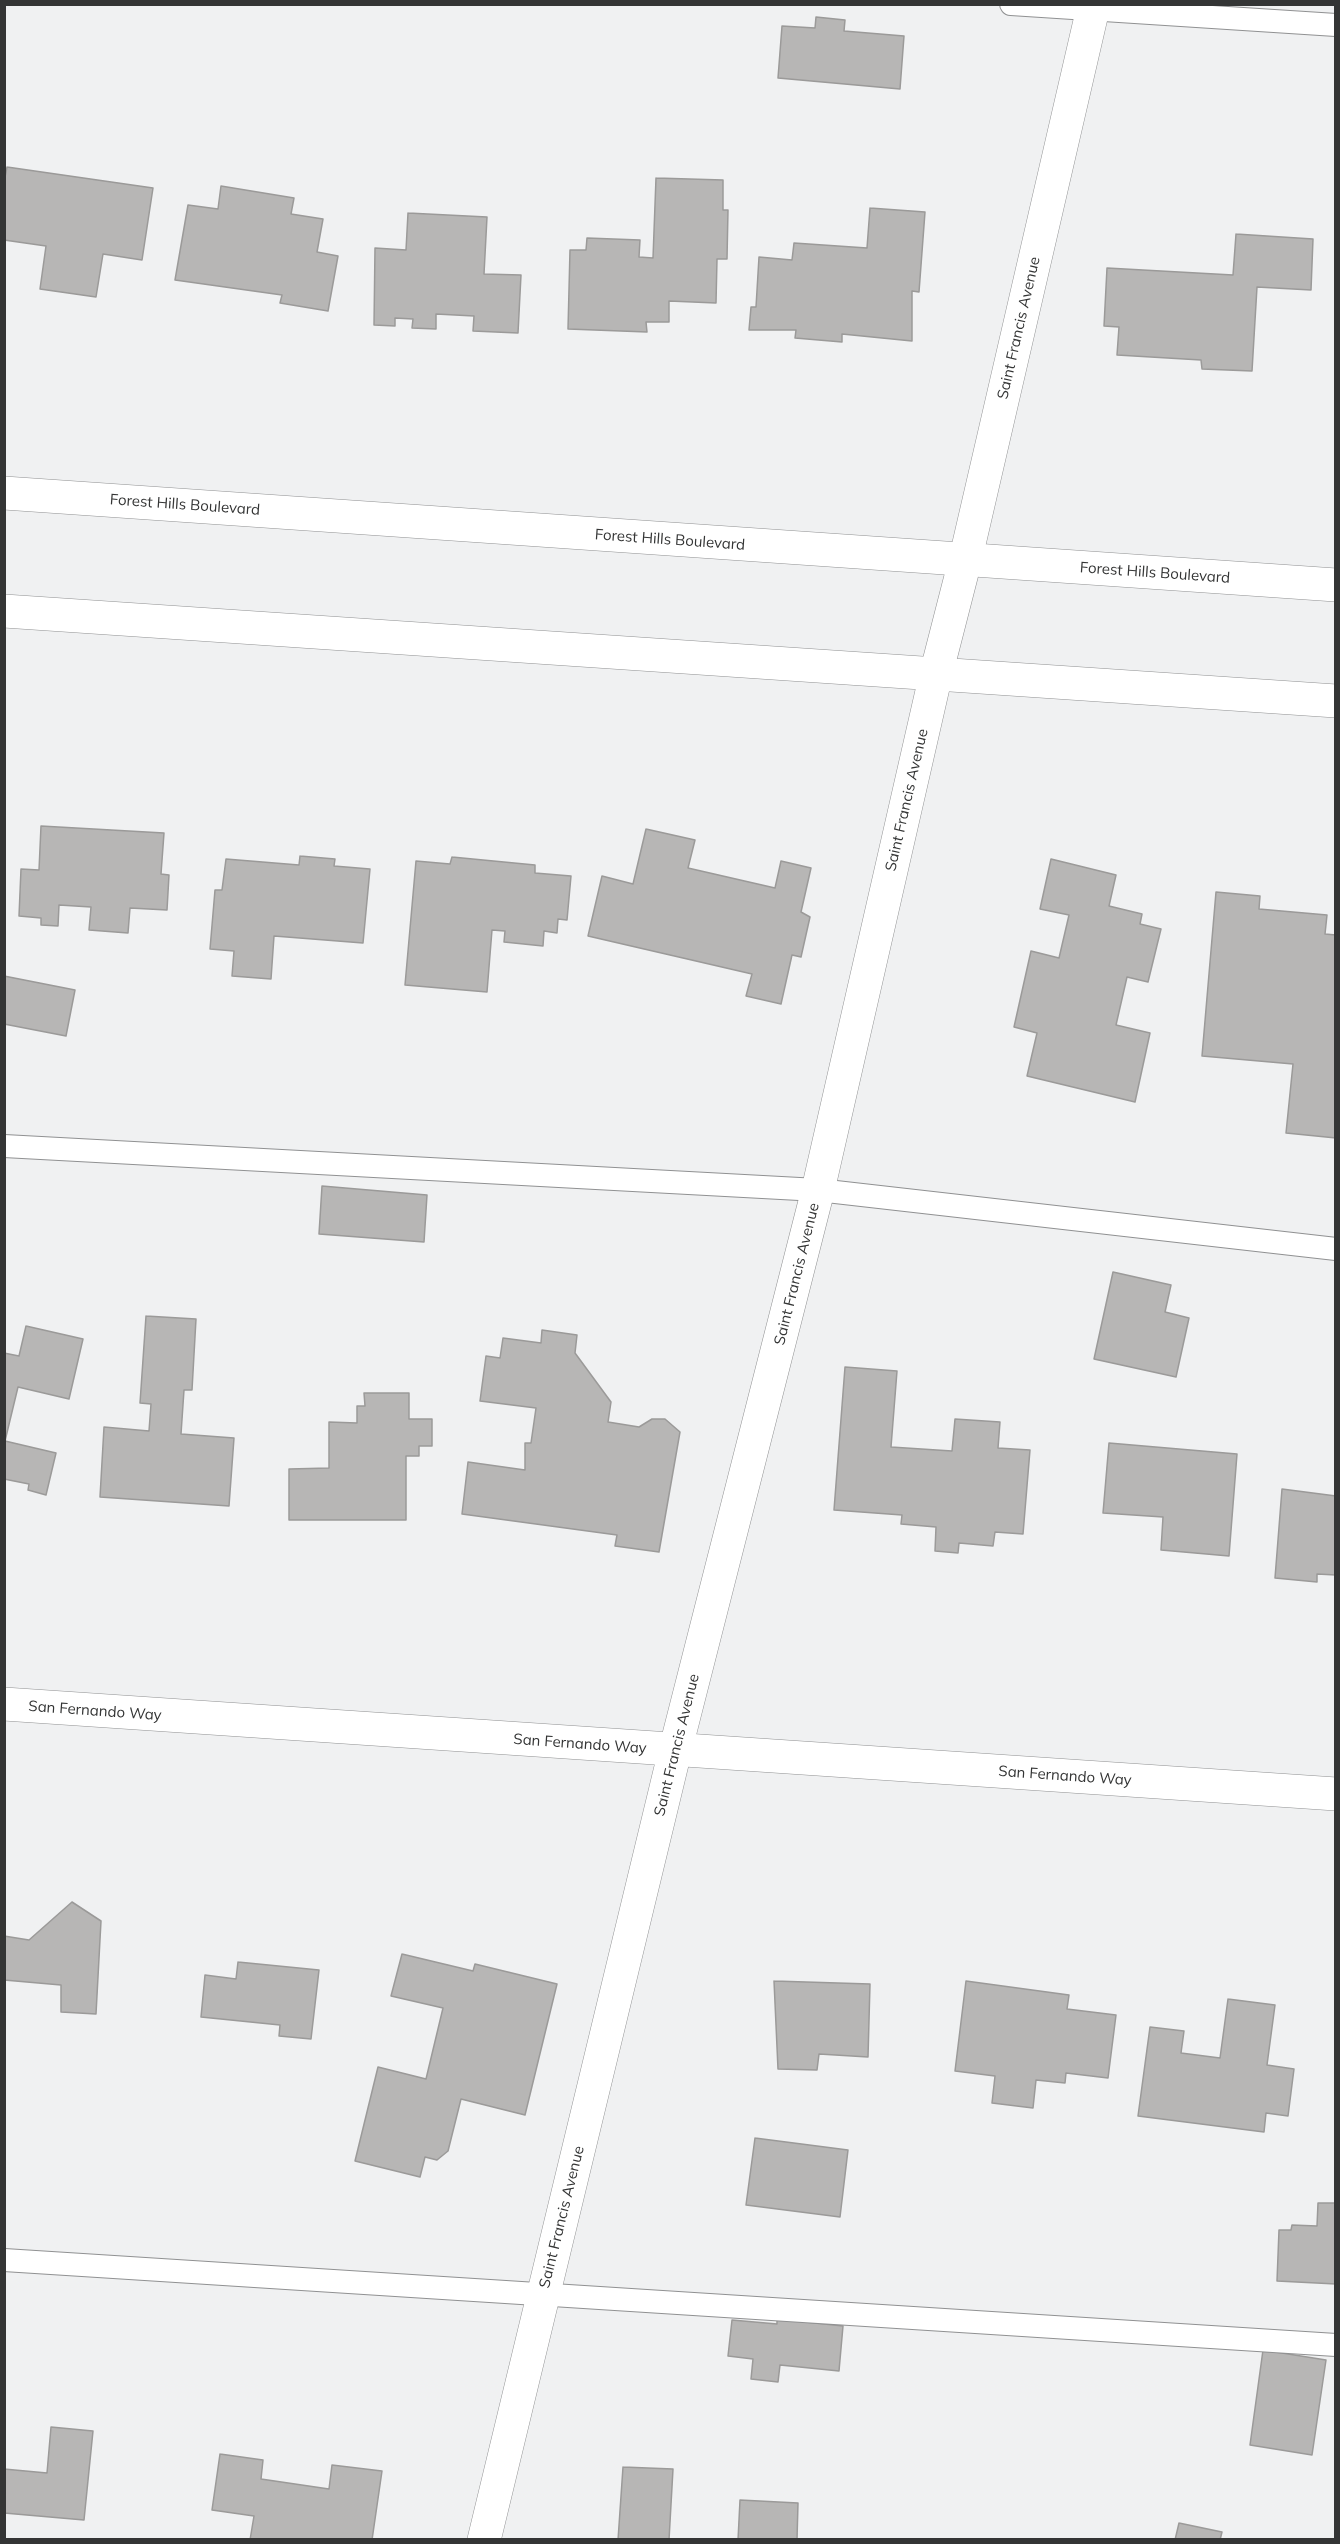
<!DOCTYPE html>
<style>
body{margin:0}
#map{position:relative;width:1340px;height:2544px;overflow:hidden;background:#f0f1f2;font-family:Mulish,sans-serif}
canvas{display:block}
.frame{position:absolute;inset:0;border:6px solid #343535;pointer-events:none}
</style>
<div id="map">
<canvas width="1340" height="2544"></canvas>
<div class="frame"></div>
</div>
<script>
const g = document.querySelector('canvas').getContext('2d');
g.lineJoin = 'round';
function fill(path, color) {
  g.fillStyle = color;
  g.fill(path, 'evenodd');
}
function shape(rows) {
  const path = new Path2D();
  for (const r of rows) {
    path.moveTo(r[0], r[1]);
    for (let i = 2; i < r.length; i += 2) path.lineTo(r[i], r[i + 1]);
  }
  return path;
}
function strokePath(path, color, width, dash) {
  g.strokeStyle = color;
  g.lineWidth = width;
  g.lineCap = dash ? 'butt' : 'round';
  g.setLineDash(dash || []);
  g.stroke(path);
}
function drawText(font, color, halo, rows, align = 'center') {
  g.font = font + ' Mulish,sans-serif';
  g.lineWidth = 6;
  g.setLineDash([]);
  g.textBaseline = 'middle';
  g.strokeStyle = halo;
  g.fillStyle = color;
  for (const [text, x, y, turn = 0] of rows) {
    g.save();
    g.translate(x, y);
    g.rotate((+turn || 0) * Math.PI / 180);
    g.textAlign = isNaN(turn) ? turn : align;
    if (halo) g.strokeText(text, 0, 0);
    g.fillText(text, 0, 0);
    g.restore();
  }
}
const building = shape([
 [816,17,845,20,844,31,904,36,900,89,778,78,782,26,815,28,816,17],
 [7,167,153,188,142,260,103,254,96,297,40,289,46,246,4,240,4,182,7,167],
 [656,178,723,180,723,210,728,210,727,259,717,259,716,303,669,301,669,322,646,322,647,332,568,329,570,250,586,250,587,238,640,240,639,257,653,258,656,178],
 [221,186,294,198,291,214,323,219,317,252,338,256,328,311,280,303,282,295,175,280,188,205,218,209,221,186],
 [870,208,925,212,919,292,912,291,912,341,842,334,842,342,795,338,796,330,749,330,751,307,756,307,759,257,792,260,794,243,867,248,870,208],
 [408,213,487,217,484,274,521,275,518,333,473,331,474,316,436,314,436,329,412,328,413,319,395,318,395,326,374,325,375,248,406,250,408,213],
 [1236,234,1313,239,1311,290,1257,287,1252,371,1202,369,1201,360,1117,355,1119,327,1104,326,1107,268,1233,275,1236,234],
 [41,826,164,833,161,874,169,875,167,910,130,908,128,933,89,930,91,907,59,905,58,926,41,925,41,918,19,916,21,869,39,870,41,826],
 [646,829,695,840,688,868,775,888,781,861,811,868,801,912,810,917,801,957,792,955,781,1004,746,996,752,974,588,936,602,876,633,884,646,829],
 [300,856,335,859,334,866,370,869,363,943,274,936,271,979,232,976,234,951,210,949,215,890,222,890,226,859,299,865,300,856],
 [452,857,535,865,535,873,571,876,567,920,558,919,557,933,544,931,543,946,504,942,505,931,492,930,487,992,405,985,416,861,450,864,452,857],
 [1051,859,1116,875,1109,906,1142,914,1140,924,1161,929,1148,982,1127,977,1116,1025,1150,1033,1135,1102,1027,1076,1037,1033,1014,1027,1031,951,1059,958,1069,915,1040,909,1051,859],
 [1216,892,1260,896,1259,909,1327,915,1325,934,1336,935,1336,1138,1286,1133,1293,1064,1202,1056,1216,892],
 [4,976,75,990,66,1036,4,1024,4,976],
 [322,1186,427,1195,424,1242,319,1234,322,1186],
 [1113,1272,1171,1285,1165,1312,1189,1318,1176,1377,1094,1359,1113,1272],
 [146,1316,196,1319,192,1390,184,1390,181,1434,234,1438,229,1506,100,1497,104,1427,149,1431,151,1404,140,1403,146,1316],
 [26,1326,83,1339,69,1399,18,1387,5,1441,56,1453,46,1495,28,1490,29,1484,4,1479,4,1353,19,1356,26,1326],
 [542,1330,577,1335,575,1353,611,1402,608,1422,639,1427,652,1419,665,1419,680,1432,659,1552,615,1546,617,1535,462,1514,468,1462,525,1470,525,1443,531,1443,536,1408,480,1401,486,1356,500,1358,503,1338,541,1343,542,1330],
 [845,1367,897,1371,891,1447,952,1451,955,1419,1000,1422,998,1448,1030,1450,1023,1534,995,1532,993,1546,959,1543,958,1553,935,1551,936,1527,901,1524,902,1515,834,1510,845,1367],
 [364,1393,409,1393,409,1419,432,1419,432,1446,419,1446,419,1456,406,1456,406,1520,289,1520,289,1469,329,1468,329,1422,357,1423,357,1406,365,1406,364,1393],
 [1109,1443,1237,1454,1229,1556,1161,1550,1163,1517,1103,1513,1109,1443],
 [1282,1489,1336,1496,1336,1575,1317,1574,1317,1582,1275,1578,1282,1489],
 [72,1902,101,1921,96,2014,61,2012,61,1985,4,1980,4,1936,29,1940,72,1902],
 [402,1954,473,1971,475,1964,557,1984,525,2115,461,2099,448,2151,437,2160,425,2157,420,2177,355,2161,378,2067,426,2079,443,2008,391,1996,402,1954],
 [238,1962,319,1970,311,2039,279,2036,280,2025,201,2017,205,1975,236,1979,238,1962],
 [774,1981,870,1984,868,2057,819,2054,817,2070,778,2069,774,1981],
 [966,1981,1069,1995,1067,2009,1116,2015,1108,2078,1066,2073,1065,2083,1036,2080,1033,2108,992,2103,995,2076,955,2071,966,1981],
 [1228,1999,1275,2005,1267,2065,1294,2069,1288,2116,1266,2113,1264,2132,1138,2116,1150,2027,1184,2031,1181,2053,1220,2058,1228,1999],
 [755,2138,848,2150,840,2217,746,2205,755,2138],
 [1318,2203,1336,2203,1336,2284,1277,2281,1279,2230,1291,2230,1292,2225,1317,2226,1318,2203],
 [777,2319,843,2326,839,2371,780,2365,778,2382,751,2379,753,2359,728,2356,732,2320,777,2324,777,2319],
 [1263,2350,1326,2360,1312,2455,1250,2445,1263,2350],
 [51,2427,93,2431,84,2520,4,2513,4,2469,47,2473,51,2427],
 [220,2454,263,2460,261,2479,329,2489,332,2465,382,2471,372,2540,250,2540,254,2516,212,2510,220,2454],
 [623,2467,673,2469,669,2540,618,2540,623,2467],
 [740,2500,798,2503,797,2540,738,2540,740,2500],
 [1179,2523,1222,2532,1220,2540,1175,2540,1179,2523]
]);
fill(building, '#b7b6b5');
strokePath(building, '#9b9a99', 1.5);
const service = shape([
 [1011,4,1336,25],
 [4,1146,818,1190,1336,1249],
 [4,2260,1336,2345]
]);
const minor = shape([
 [4,493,1336,585],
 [4,611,1336,701],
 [4,1704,1336,1794]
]);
const tertiary = shape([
 [484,2540,675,1751,818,1190,936,674,965,561,1094,4]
]);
strokePath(service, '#909192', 24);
strokePath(minor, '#909192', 34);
strokePath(tertiary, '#909192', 34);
strokePath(service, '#fff', 22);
strokePath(minor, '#fff', 33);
strokePath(tertiary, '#fff', 33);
drawText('15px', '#343535', '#fff', [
 ["Saint Francis Avenue",1019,328,-77],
 ["Forest Hills Boulevard",185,505,4],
 ["Forest Hills Boulevard",670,540,4],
 ["Forest Hills Boulevard",1155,573,4],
 ["Saint Francis Avenue",907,800,-77],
 ["Saint Francis Avenue",797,1274,-76],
 ["San Fernando Way",95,1711,4],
 ["San Fernando Way",580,1744,4],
 ["Saint Francis Avenue",677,1745,-76],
 ["San Fernando Way",1065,1776,4],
 ["Saint Francis Avenue",562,2217,-76]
]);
</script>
